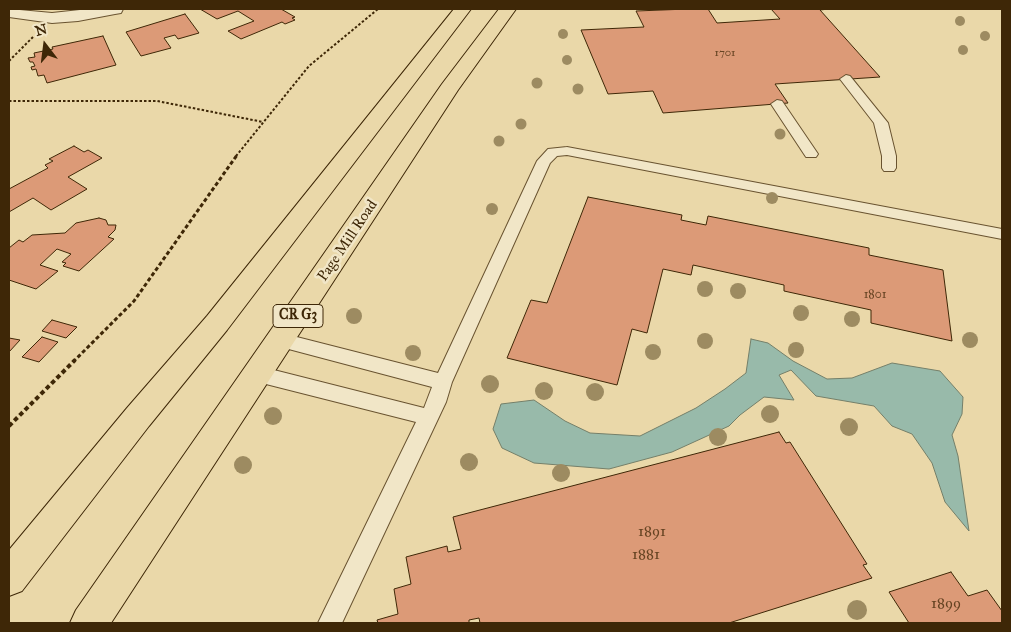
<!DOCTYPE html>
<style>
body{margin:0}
#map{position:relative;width:1011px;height:632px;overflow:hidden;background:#ead8a9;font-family:"IM FELL Great Primer",serif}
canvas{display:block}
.frame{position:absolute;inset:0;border:10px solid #3e2707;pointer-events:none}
.north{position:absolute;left:20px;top:20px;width:50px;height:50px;-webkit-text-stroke:4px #f1e6c7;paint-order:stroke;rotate:345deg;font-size:14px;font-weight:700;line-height:20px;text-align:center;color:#3e2707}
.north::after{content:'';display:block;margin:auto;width:18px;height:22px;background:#3e2707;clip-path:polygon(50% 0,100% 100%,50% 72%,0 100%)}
</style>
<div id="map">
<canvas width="1011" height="632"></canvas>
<div class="frame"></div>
<div class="north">N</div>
</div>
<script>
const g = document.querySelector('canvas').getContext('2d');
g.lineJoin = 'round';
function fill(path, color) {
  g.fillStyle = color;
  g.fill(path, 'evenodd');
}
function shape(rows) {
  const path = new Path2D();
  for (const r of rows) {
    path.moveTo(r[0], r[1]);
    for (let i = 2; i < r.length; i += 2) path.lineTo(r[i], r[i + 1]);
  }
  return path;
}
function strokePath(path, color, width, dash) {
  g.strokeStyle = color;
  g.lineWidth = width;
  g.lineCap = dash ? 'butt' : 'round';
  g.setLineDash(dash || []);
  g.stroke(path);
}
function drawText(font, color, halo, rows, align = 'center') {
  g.font = font + ' "IM FELL Great Primer",serif';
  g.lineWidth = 5;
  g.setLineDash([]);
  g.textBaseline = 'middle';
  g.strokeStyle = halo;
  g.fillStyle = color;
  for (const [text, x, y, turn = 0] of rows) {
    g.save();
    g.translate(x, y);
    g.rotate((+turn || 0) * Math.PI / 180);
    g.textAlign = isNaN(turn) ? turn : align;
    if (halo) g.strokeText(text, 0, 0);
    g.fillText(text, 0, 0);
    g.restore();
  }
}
const water = shape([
 [751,339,768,343,793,361,827,379,852,378,892,363,940,371,963,397,962,414,952,435,958,456,969,531,945,502,932,463,912,434,892,426,874,406,816,396,791,370,779,375,794,400,764,397,740,415,729,426,672,452,609,469,534,463,502,448,493,429,501,404,534,400,565,421,590,433,640,436,696,408,725,389,746,373,751,339]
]);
fill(water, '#98baaa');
strokePath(water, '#747f69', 1);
const building = shape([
 [200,9,281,9,295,17,292,18,295,20,285,24,282,22,241,39,228,31,254,21,238,11,217,19,200,9],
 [688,9,708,9,717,23,780,19,771,9,829,9,820,10,880,77,775,84,788,103,663,113,653,91,608,94,581,30,644,27,636,11,688,9],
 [185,14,199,33,178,39,175,35,164,38,171,48,141,56,126,32,185,14],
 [103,36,116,65,47,83,44,75,38,76,36,69,32,70,31,67,35,66,33,62,30,62,28,58,35,57,34,53,53,49,52,47,103,36],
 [74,146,84,152,88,150,102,158,68,177,87,189,51,210,33,198,9,212,9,189,48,168,45,165,53,161,49,159,74,146],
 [588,197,682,215,681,220,706,225,708,216,869,248,869,255,943,270,952,341,871,323,871,310,784,291,784,285,693,265,691,275,663,269,647,333,632,329,617,385,507,358,531,300,547,303,588,197],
 [99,218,106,220,108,225,116,225,115,230,108,237,114,239,79,271,63,266,66,263,62,262,71,254,57,249,40,265,58,271,36,289,9,280,9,248,19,240,23,242,32,235,65,233,76,223,99,218],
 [52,320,77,327,66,338,42,331,52,320],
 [42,337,58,342,39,362,22,357,42,337],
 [9,338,20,340,9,352,9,338],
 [779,432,786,443,790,442,867,564,863,565,872,578,729,623,480,623,479,618,469,620,469,623,378,623,377,620,398,614,394,589,411,584,406,557,447,546,448,552,461,549,453,517,779,432],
 [951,572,968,596,987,590,1002,611,1002,623,909,623,889,592,951,572]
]);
fill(building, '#dc9a77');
strokePath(building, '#3e2707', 1);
const lane = shape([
 [846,75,850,76,888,123,896,156,896,168,894,171,884,171,882,168,882,156,874,123,840,79,846,75],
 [777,100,782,101,818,154,816,157,806,157,804,154,771,104,777,100],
 [567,147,1002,229,1002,239,567,155,557,156,550,163,452,382,446,402,342,623,318,623,416,422,258,382,251,379,249,374,251,369,258,366,424,408,432,387,281,347,275,345,272,340,275,335,281,333,438,373,537,161,548,149,567,147]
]);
const street = shape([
 [9,9,52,13,89,9,123,9,121,13,115,14,78,21,52,23,9,17,9,9]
]);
const primary = shape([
 [454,9,471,9,227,330,149,426,22,591,9,596,9,550,127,408,207,316,454,9],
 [499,9,516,9,458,90,111,623,70,623,76,610,442,84,499,9]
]);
strokePath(lane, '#695330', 2);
strokePath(street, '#695330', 2);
strokePath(primary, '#3e2707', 2);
strokePath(shape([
 [9,61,33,37],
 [9,101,157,101,263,122],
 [236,156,309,66,378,9]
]), '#3e2707', 2, [2.5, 2]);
strokePath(shape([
 [73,362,134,301,237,155]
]), '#3e2707', 3, [4, 2.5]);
strokePath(shape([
 [9,426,75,360]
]), '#3e2707', 4, [4.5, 3]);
fill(lane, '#f1e6c7');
fill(street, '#f1e6c7');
fill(primary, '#ead8a9');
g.fillStyle = '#9d8b61';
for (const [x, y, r] of [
 [960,21,5],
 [563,34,5],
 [985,36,5],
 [963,50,5],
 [567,60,5],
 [537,83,5.5],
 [578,89,5.5],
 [521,124,5.5],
 [780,134,5.5],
 [499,141,5.5],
 [772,198,6],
 [492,209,6],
 [705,289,8],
 [738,291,8],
 [801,313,8],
 [354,316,8],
 [852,319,8],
 [970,340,8],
 [705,341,8],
 [796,350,8],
 [653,352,8],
 [413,353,8],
 [490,384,9],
 [544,391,9],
 [595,392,9],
 [770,414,9],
 [273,416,9],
 [849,427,9],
 [718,437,9],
 [469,462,9],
 [243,465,9],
 [561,473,9],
 [857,610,10]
]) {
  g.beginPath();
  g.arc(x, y, r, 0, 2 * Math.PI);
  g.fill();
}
drawText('11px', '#664423', null, [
 ["1701",725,53]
]);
drawText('12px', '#664423', null, [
 ["1801",875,295]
]);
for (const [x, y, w] of [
 [298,316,50]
]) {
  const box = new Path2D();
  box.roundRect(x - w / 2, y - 11.5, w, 23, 4);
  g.fillStyle = '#f1e6c7';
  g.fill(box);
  strokePath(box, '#3e2707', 1);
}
drawText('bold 14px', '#3e2707', null, [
 ["CR G3",298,316]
]);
drawText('15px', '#3e2707', '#f1e6c7', [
 ["Page Mill Road",348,241,-56]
]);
drawText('15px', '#664423', null, [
 ["1891",652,532],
 ["1881",646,555],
 ["1899",946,604]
]);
</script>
